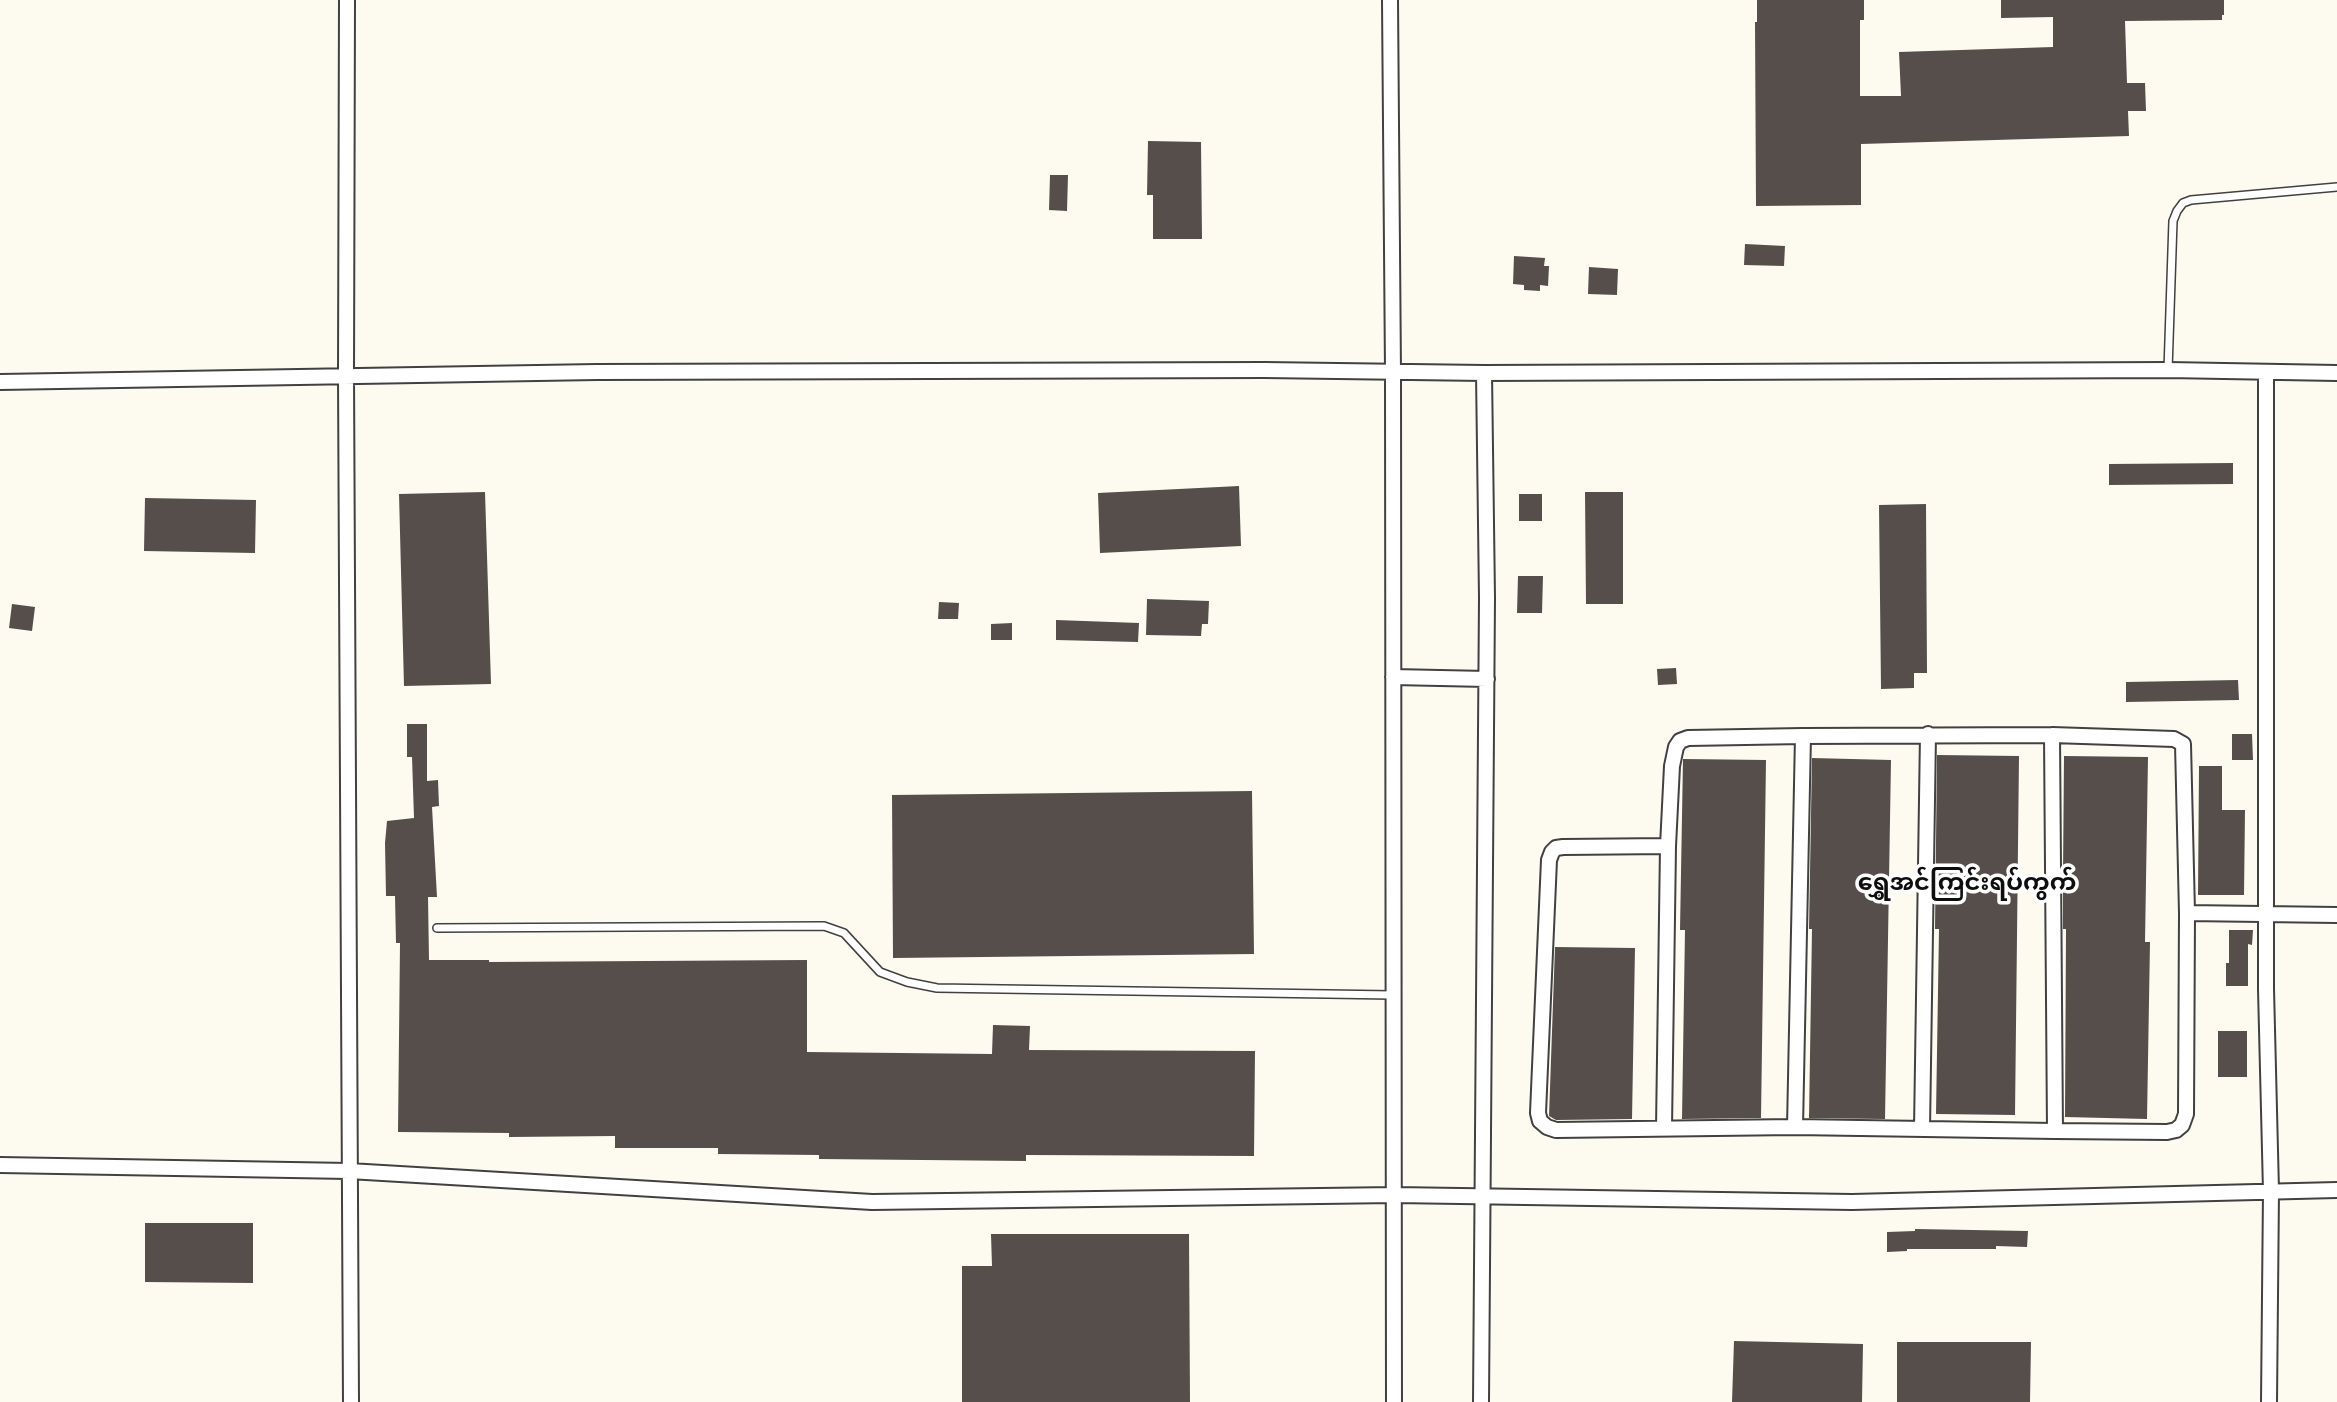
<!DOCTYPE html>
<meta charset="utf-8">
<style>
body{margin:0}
canvas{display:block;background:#fdfaf0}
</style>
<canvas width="2337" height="1402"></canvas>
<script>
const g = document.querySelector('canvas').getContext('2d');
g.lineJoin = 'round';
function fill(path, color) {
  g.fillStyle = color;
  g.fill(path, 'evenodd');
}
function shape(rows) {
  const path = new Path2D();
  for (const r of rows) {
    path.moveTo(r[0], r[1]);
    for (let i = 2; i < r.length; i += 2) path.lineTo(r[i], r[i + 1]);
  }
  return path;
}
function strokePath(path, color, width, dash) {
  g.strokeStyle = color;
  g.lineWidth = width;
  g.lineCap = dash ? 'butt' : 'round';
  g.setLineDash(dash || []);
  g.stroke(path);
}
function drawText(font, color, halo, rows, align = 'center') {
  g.font = font + ' "Roboto Serif","Noto Sans Myanmar",serif';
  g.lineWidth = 7;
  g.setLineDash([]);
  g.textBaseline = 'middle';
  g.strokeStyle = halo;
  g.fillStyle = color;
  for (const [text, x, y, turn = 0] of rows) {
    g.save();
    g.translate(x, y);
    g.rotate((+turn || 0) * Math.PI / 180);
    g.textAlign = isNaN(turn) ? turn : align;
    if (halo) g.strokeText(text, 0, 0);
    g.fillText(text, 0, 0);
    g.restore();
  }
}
fill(shape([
 [1757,0,1864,0,1864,20,1860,20,1860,96,1901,96,1899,52,2053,47,2053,17,2001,18,2001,0,2224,0,2224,15,2222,15,2222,20,2125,21,2127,83,2145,83,2146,111,2128,111,2129,136,1861,144,1861,205,1756,206,1755,22,1757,22],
 [1148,141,1201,142,1202,239,1153,239,1153,195,1147,195],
 [1050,175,1068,175,1067,211,1049,210],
 [1745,244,1785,246,1784,266,1744,265],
 [1514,256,1545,258,1544,266,1549,266,1548,286,1540,285,1540,291,1524,290,1524,285,1513,284],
 [1589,267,1618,269,1617,295,1588,294],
 [2233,463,2233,484,2109,485,2109,464],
 [1239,486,1241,546,1100,553,1098,493],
 [485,492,491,684,404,686,399,494],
 [1585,492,1623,492,1623,604,1586,604],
 [1519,494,1542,494,1542,521,1519,521],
 [145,498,256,500,255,553,144,551],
 [1926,504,1927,673,1914,673,1914,688,1881,689,1879,505],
 [1518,576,1543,576,1542,613,1517,613],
 [1147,599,1209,601,1208,624,1202,624,1201,636,1146,635],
 [939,602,959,603,958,619,938,619],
 [12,604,35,607,32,631,9,628],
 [1056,620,1139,623,1138,642,1056,640],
 [1012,623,1012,640,991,640,991,624],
 [1676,668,1677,684,1658,685,1657,669],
 [2238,680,2239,700,2126,702,2126,682],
 [407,724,427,724,427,781,438,780,439,806,432,807,437,897,428,897,429,960,489,960,489,962,807,960,807,1052,992,1054,993,1025,1030,1026,1029,1050,1255,1051,1254,1156,1026,1155,1026,1161,819,1159,819,1155,718,1154,718,1148,615,1148,615,1136,509,1137,509,1133,398,1132,400,943,396,943,395,896,386,896,385,843,387,821,414,818,412,757,407,757],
 [2232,734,2252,734,2253,760,2232,760],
 [1937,755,2019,756,2015,1115,1936,1114,1939,929,1935,929],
 [2064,756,2148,757,2145,942,2150,942,2147,1119,2065,1117,2066,929,2063,929,2063,874],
 [1812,758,1891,760,1885,1119,1809,1118,1812,929,1809,929],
 [1683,759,1766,760,1761,1118,1682,1119,1685,930,1680,930],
 [2199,766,2222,766,2222,810,2245,810,2244,895,2198,895],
 [1252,791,1254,954,893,958,892,795],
 [2229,930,2253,930,2252,945,2248,944,2248,986,2226,986,2226,963,2229,963],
 [1555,947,1635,948,1632,1119,1556,1120,1549,1116],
 [2218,1031,2247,1031,2247,1077,2218,1077],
 [145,1223,253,1223,253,1283,145,1282],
 [1915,1229,2028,1231,2027,1247,1996,1246,1996,1249,1907,1249,1907,1251,1887,1252,1887,1232,1915,1231],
 [991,1234,1189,1234,1190,1402,962,1402,962,1266,992,1266],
 [1734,1341,1863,1344,1862,1402,1732,1402],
 [1897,1342,2031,1342,2030,1402,1897,1402]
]), '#554e4b');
const lane = shape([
 [2168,370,2173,221,2177,211,2183,203,2191,200,2337,187],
 [437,928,824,926,844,933,880,972,907,982,937,988,1392,995]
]);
const street = shape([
 [347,0,346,375,351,1402],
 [1390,0,1393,372,1394,1402],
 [2266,373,2266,989,2271,1191,2269,1402],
 [0,382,597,372,1264,370,1484,373,2168,370,2337,373],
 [1393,677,1487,679],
 [1668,846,1563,847,1556,848,1552,852,1549,860,1538,1113,1540,1121,1547,1127,1556,1130,1795,1127,1803,736],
 [1795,1127,2055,1131,2052,735,2174,739,2183,744,2187,913],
 [1664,1128,1668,846,1672,766,1676,747,1680,741,1688,738,1803,736,2052,735],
 [1922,1129,1928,734],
 [2055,1131,2167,1132,2176,1130,2182,1125,2186,1114,2187,913,2337,915],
 [0,1165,349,1171,872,1202,1395,1195,1852,1202,2337,1190],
 [1481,1402,1487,598,1484,373]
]);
strokePath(lane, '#414141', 10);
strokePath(street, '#414141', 18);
strokePath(lane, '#fff', 7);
strokePath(street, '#fff', 14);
drawText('bold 24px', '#0e0e0e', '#fff', [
 ["ရွှေအင်ကြင်းရပ်ကွက်",1967,883]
]);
</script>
